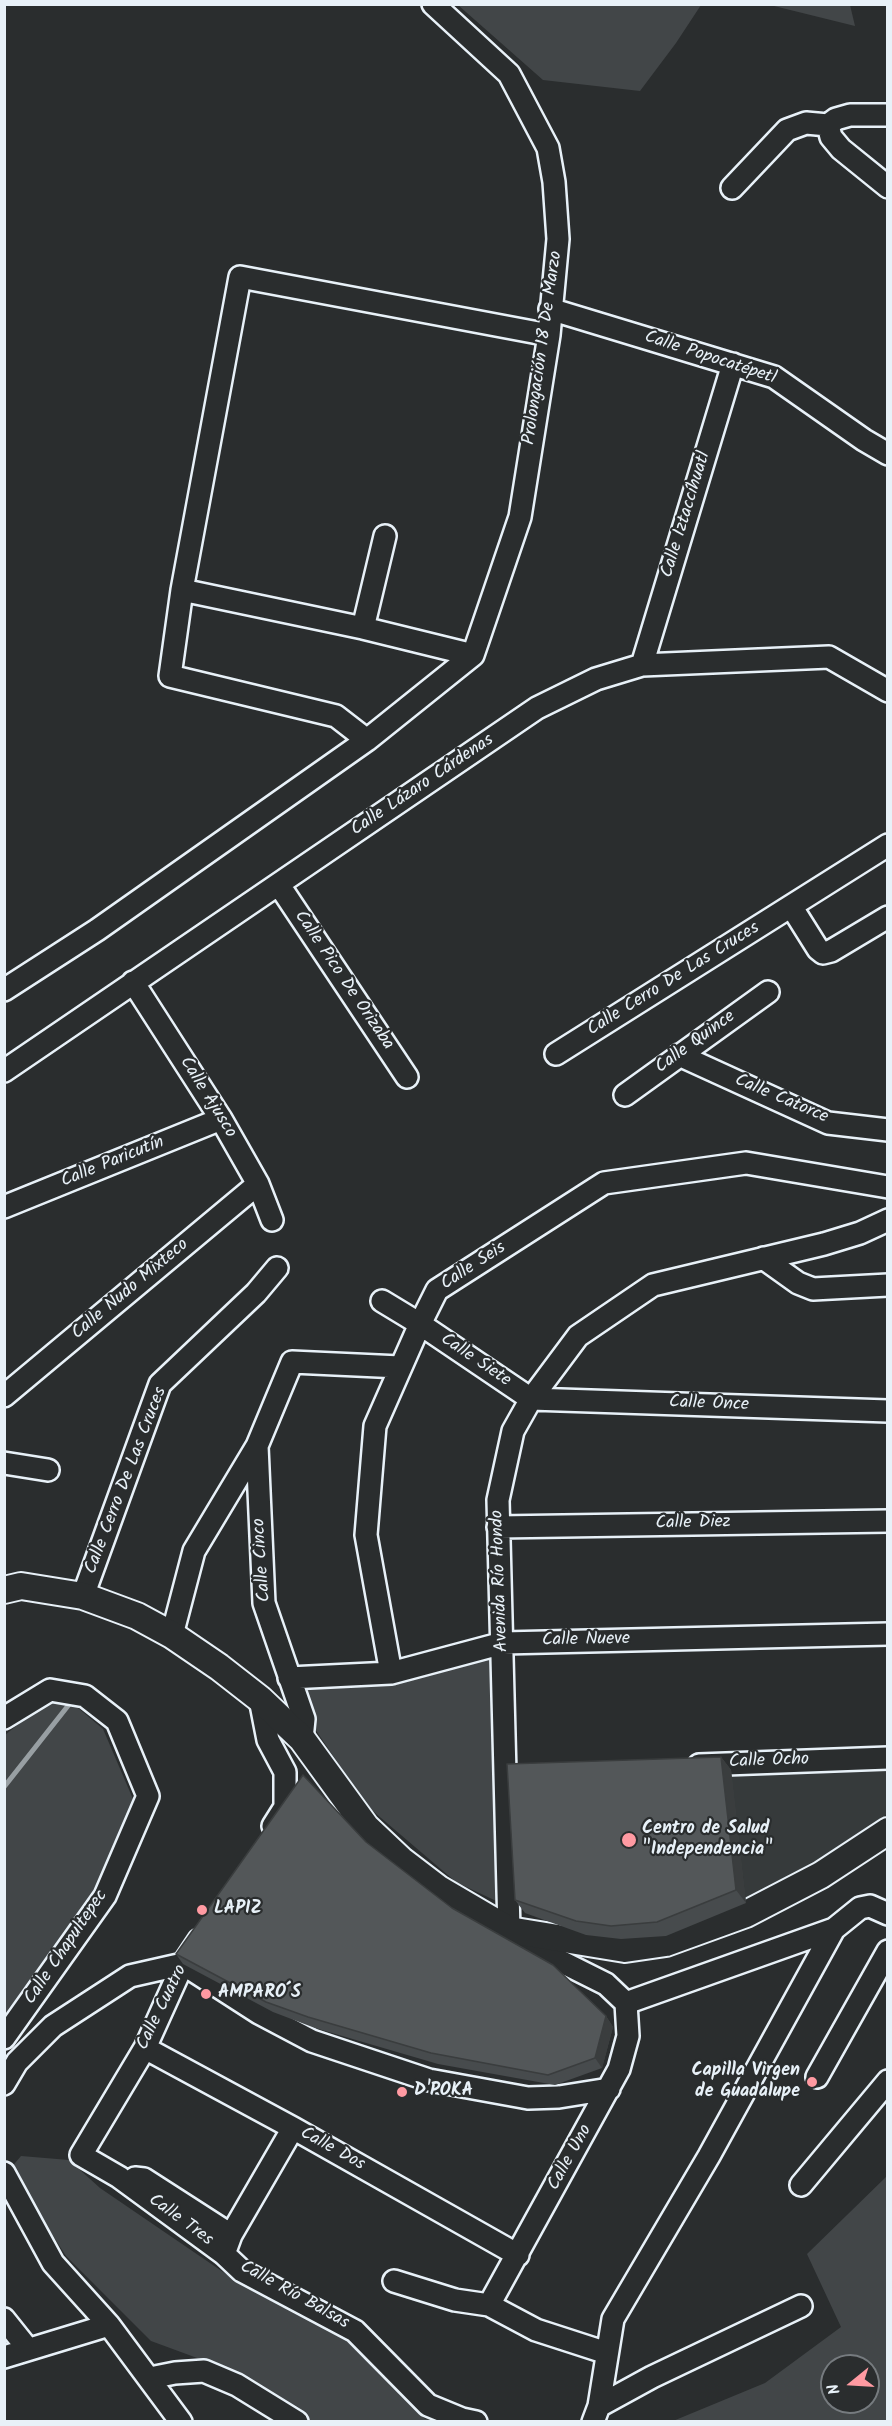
<!DOCTYPE html>
<meta charset="utf-8">
<style>
body{margin:0}
#map{position:relative;width:892px;height:2426px;overflow:hidden;background:#2a2d2e;font-family:Kalam,sans-serif}
canvas{display:block}
.frame{position:absolute;inset:0;border:6px solid #e8f1f8;pointer-events:none}
.north{position:absolute;left:820px;top:2354px;width:60px;height:60px;box-sizing:border-box;background:#2a2d2e;border:2px solid #767b7f;border-radius:50%;rotate:252deg;font-size:16px;font-weight:700;line-height:24px;text-align:center;color:#e8f1f8}
.north::after{content:'';display:block;margin:auto;width:21px;height:27px;background:#ff9aa2;clip-path:polygon(50% 0,100% 100%,50% 72%,0 100%)}
</style>
<div id="map">
<canvas width="892" height="2426"></canvas>
<div class="frame"></div>
<div class="north">N</div>
</div>
<script>
const g = document.querySelector('canvas').getContext('2d');
g.lineJoin = 'round';
function fill(path, color) {
  g.fillStyle = color;
  g.fill(path, 'evenodd');
}
function shape(rows) {
  const path = new Path2D();
  for (const r of rows) {
    path.moveTo(r[0], r[1]);
    for (let i = 2; i < r.length; i += 2) path.lineTo(r[i], r[i + 1]);
  }
  return path;
}
function strokePath(path, color, width, dash) {
  g.strokeStyle = color;
  g.lineWidth = width;
  g.lineCap = dash ? 'butt' : 'round';
  g.setLineDash(dash || []);
  g.stroke(path);
}
function drawText(font, color, halo, rows, align = 'center') {
  g.font = font + ' Kalam,sans-serif';
  g.lineWidth = 4.5;
  g.setLineDash([]);
  g.textBaseline = 'middle';
  g.strokeStyle = halo;
  g.fillStyle = color;
  for (const [text, x, y, turn = 0] of rows) {
    g.save();
    g.translate(x, y);
    g.rotate((+turn || 0) * Math.PI / 180);
    g.textAlign = isNaN(turn) ? turn : align;
    if (halo) g.strokeText(text, 0, 0);
    g.fillText(text, 0, 0);
    g.restore();
  }
}
fill(shape([
 [887,1765,887,1814,835,1854,746,1903,731,1771]
]), '#363a3b');
fill(shape([
 [458,5,701,5,676,43,640,91,543,80],
 [770,5,850,5,855,26],
 [498,1652,509,1907,456,1882,367,1806,315,1729,299,1687],
 [48,1700,71,1702,103,1729,133,1799,105,1896,5,2038,5,1735],
 [21,2156,69,2160,100,2188,226,2274,342,2334,425,2419,438,2421,312,2421,208,2362,151,2341,66,2256,10,2169],
 [887,2176,887,2421,673,2421,765,2383,841,2327,807,2254],
 [832,2366,868,2366,868,2402,832,2402]
]), '#424648');
strokePath(shape([
 [4,1787,71,1702]
]), '#989fa3', 5);
const minor = shape([
 [433,4,509,74,548,148,554,182,558,239,549,335,520,517,473,655],
 [828,125,831,137,841,149,888,187],
 [828,125,836,119,850,115,888,115],
 [732,188,787,130,806,123,828,125],
 [550,309,774,377,864,440,888,454],
 [182,590,363,628,473,655],
 [363,628,385,536],
 [642,665,733,364],
 [367,740,336,716,170,676,182,590,240,277,549,335],
 [279,885,407,1077],
 [791,906,818,949,823,953,831,951,888,917],
 [133,982,221,1119,258,1184,272,1220],
 [4,990,97,930,367,740,473,655],
 [556,1054,888,845],
 [679,1055,828,1123,888,1130],
 [4,1071,537,708,596,679,642,665,829,657,888,691],
 [625,1095,768,992],
 [4,1207,221,1119],
 [763,1258,798,1283,813,1289,888,1285],
 [382,1301,420,1324,531,1399,888,1411],
 [4,1396,258,1184],
 [257,1446,264,1603,304,1719,302,1739],
 [4,1463,48,1470],
 [498,1527,888,1521],
 [83,1596,160,1384,256,1293,277,1268],
 [172,1635,194,1551,257,1446,292,1362,400,1367],
 [391,1673,366,1535,375,1426,420,1324,437,1290,604,1183,746,1163,888,1187],
 [289,1678,391,1673,503,1643,888,1634],
 [260,1699,268,1740,285,1772,285,1807,273,1826],
 [4,1718,50,1690,85,1696,117,1721,148,1796,105,1896,4,2038],
 [699,1765,888,1758],
 [834,1929,626,2003,606,1984,538,1950,509,1930,498,1500,513,1431,531,1399,578,1336,653,1285,824,1244,860,1233,888,1220],
 [199,1940,183,1964,145,2048,81,2155,119,2177,224,2254,242,2271,355,2331,428,2405,462,2419,476,2422],
 [145,2048,293,2128,518,2255],
 [817,2077,888,1951],
 [4,2084,17,2062,53,2026,130,1976,183,1964,259,2013,312,2041,429,2080,528,2098,559,2097,609,2089],
 [4,2173,53,2263,109,2325,181,2422],
 [135,2178,144,2179,231,2235],
 [801,2185,888,2081],
 [224,2254,231,2235,293,2128],
 [394,2281,455,2300,489,2305,536,2330,607,2353],
 [489,2305,619,2069,628,2036,626,2003],
 [4,2319,28,2349],
 [4,2357,109,2325],
 [150,2378,175,2373,204,2371,237,2385,297,2422],
 [599,2406,652,2377,801,2306],
 [593,2422,599,2406,613,2319,709,2156,834,1929,860,1908,870,1906,888,1914]
]);
const major = shape([
 [4,1590,21,1586,83,1596,137,1616,172,1635,219,1667,260,1699,302,1739,366,1827,401,1860,439,1889,509,1930,625,1949,666,1943,746,1914,821,1875,888,1831]
]);
strokePath(minor, '#e8f1f8', 26);
strokePath(major, '#e8f1f8', 30);
strokePath(minor, '#2a2d2e', 21);
strokePath(major, '#2a2d2e', 26);
fill(shape([
 [721,1757,731,1770,746,1903,666,1936,621,1939,586,1935,525,1913,515,1900],
 [366,1842,452,1908,606,2016,613,2027,602,2068,555,2085,438,2064,315,2028,273,2012,183,1964,176,1954]
]), '#474b4d');
fill(shape([
 [721,1757,731,1770,746,1903,736,1890],
 [606,2016,613,2027,602,2068,595,2058]
]), '#3a3d3e');
const building = shape([
 [721,1757,736,1890,657,1922,611,1926,576,1921,515,1900,507,1764,721,1757],
 [303,1775,366,1842,452,1908,553,1965,606,2016,595,2058,548,2075,431,2053,308,2017,266,2002,176,1954,303,1775]
]);
fill(building, '#535759');
strokePath(building, '#3a3d3e', 1.5);
for (const [x, y, r, color] of [
 [629,1840,8,"#ff9aa2"],
 [202,1910,6,"#ff9aa2"],
 [206,1994,6,"#ff9aa2"],
 [812,2082,6,"#ff9aa2"],
 [402,2092,6,"#ff9aa2"]
]) {
  const dot = new Path2D();
  dot.arc(x, y, r, 0, 2 * Math.PI);
  g.fillStyle = color;
  g.fill(dot);
  strokePath(dot, '#2a2d2e', 2);
}
drawText('18px', '#e8f1f8', '#2a2d2e', [
 ["Prolongación 18 De Marzo",544,348,-82],
 ["Calle Popocatépetl",710,359,18],
 ["Calle Iztaccíhuatl",687,515,-73],
 ["Calle Lázaro Cárdenas",423,786,-34],
 ["Calle Cerro De Las Cruces",674,980,-32],
 ["Calle Pico De Orizaba",343,981,56],
 ["Calle Quince",696,1043,-36],
 ["Calle Ajusco",207,1098,58],
 ["Calle Catorce",781,1100,23],
 ["Calle Paricutín",113,1163,-22],
 ["Calle Seis",474,1267,-33],
 ["Calle Nudo Mixteco",131,1290,-40],
 ["Calle Siete",475,1361,34],
 ["Calle Once",709,1405,2],
 ["Calle Cerro De Las Cruces",127,1481,-69],
 ["Calle Diez",693,1524,-1],
 ["Calle Cinco",263,1560,-94],
 ["Avenida Río Hondo",501,1581,-92],
 ["Calle Nueve",586,1641,-1],
 ["Calle Ocho",769,1762,-2],
 ["Calle Chapultepec",67,1948,-56],
 ["Calle Cuatro",163,2008,-64],
 ["Calle Dos",332,2150,29],
 ["Calle Uno",571,2158,-61],
 ["Calle Tres",180,2221,36],
 ["Calle Río Balsas",294,2296,29]
]);
drawText('bold 18px', '#e8f1f8', '#2a2d2e', [
 ["Centro de Salud",642,1830],
 ["\"Independencia\"",642,1851],
 ["LAPIZ",214,1910],
 ["AMPARO´S",218,1994],
 ["Capilla Virgen",800,2072,"right"],
 ["de Guadalupe",800,2093,"right"],
 ["D'POKA",414,2092]
], 'left');
</script>
